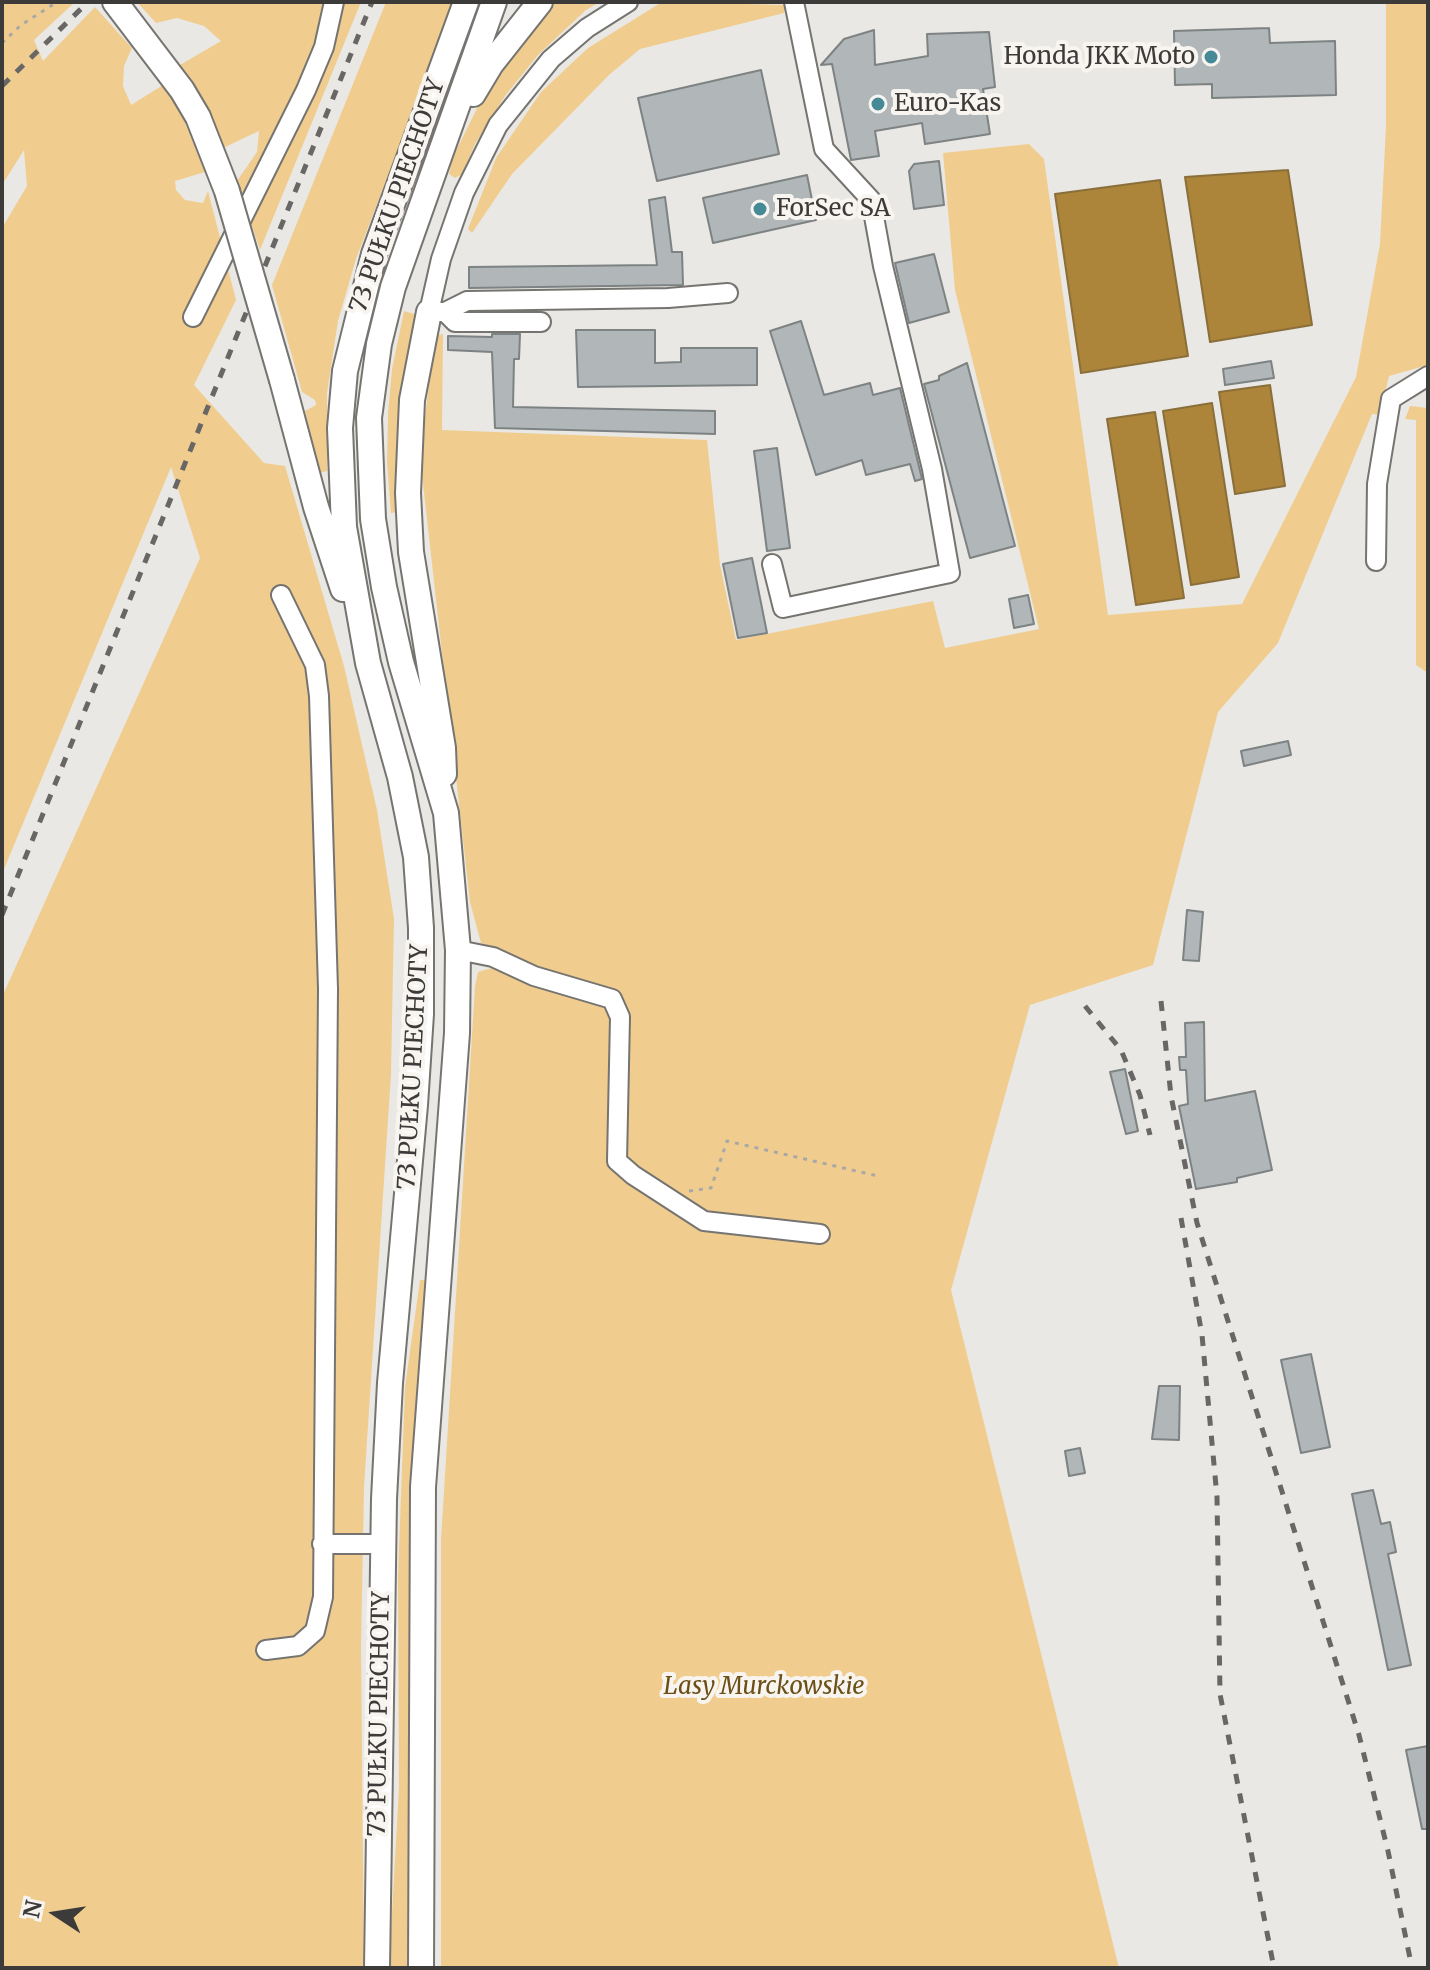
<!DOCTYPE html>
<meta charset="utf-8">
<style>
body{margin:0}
#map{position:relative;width:1430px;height:1970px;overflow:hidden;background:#eae8e4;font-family:Merriweather,serif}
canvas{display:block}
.frame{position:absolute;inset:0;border:4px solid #3c3b3a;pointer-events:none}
.north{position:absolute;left:16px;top:1874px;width:80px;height:80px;-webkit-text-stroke:6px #f8f5f1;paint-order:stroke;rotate:282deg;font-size:22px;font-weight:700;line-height:32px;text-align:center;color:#3c3b3a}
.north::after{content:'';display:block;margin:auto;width:28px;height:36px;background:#3c3b3a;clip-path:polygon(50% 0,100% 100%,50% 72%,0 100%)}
</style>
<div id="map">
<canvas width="1430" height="1970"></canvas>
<div class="frame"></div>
<div class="north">N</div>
</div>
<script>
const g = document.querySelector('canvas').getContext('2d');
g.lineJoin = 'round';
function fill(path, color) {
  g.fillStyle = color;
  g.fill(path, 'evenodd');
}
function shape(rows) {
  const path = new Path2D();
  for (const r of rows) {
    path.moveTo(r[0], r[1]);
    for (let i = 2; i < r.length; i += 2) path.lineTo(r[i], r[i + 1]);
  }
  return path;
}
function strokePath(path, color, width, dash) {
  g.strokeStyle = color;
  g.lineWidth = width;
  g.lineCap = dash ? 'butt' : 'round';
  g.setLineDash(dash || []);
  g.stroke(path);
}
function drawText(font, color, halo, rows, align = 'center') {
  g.font = font + ' Merriweather,serif';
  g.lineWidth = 8;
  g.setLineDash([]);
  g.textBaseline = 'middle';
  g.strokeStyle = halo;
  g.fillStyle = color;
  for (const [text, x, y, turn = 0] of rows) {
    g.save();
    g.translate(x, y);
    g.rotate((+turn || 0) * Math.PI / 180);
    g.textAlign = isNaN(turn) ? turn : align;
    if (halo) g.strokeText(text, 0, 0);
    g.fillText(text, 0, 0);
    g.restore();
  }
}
fill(shape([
 [2,2,75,2,34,40,43,61,95,7,132,48,124,66,123,86,131,105,163,85,184,120,205,172,175,181,176,190,185,200,203,203,208,191,236,300,194,385,264,463,285,466,344,666,377,810,394,919,391,1074,364,1487,361,1648,364,1968,2,1968,2,997,200,558,171,467,2,874,2,228,27,186,24,150,2,185],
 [137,2,361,2,260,250,237,181,257,152,259,131,223,148,180,65,221,41,204,26,177,18,156,23],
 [386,2,454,2,356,259,338,321,327,393,327,471,319,473,305,411,316,405,315,400,302,392,272,285],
 [551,2,600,2,586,10,538,55,505,96,475,144,462,174,455,178,449,174,453,157,494,74],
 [662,2,786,5,784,13,640,49,609,75,512,174,472,233,468,229,496,158,541,92,588,48],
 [1386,2,1428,2,1428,365,1389,376,1380,415,1372,414,1278,643,1218,712,1153,965,1030,1005,951,1290,1119,1968,441,1968,441,1540,475,986,478,972,495,967,528,983,531,963,481,943,470,902,420,457,435,336,443,334,442,430,707,440,720,565,736,640,933,601,945,648,1039,629,955,290,943,153,1029,144,1044,159,1108,615,1242,604,1356,377,1380,244,1386,126],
 [404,311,418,315,400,512,391,513,387,462,388,413,392,369],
 [1410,406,1428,408,1428,673,1416,665,1416,420,1405,419],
 [420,1280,426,1280,409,1552,409,1968,389,1968,399,1787,398,1576,405,1387]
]), '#f0cd8f');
const water = shape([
 [1288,170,1312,325,1210,342,1185,177,1288,170],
 [1160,180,1188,356,1081,373,1055,194,1160,180],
 [1270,385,1285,486,1235,494,1219,392,1270,385],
 [1212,403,1239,577,1191,585,1163,411,1212,403],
 [1155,412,1184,598,1136,605,1107,419,1155,412]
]);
fill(water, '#ac853a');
strokePath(water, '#8a6f3a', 2);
const building = shape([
 [1269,28,1270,43,1335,41,1336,95,1212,98,1212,84,1175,85,1174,31,1269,28],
 [874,30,875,65,928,56,927,34,989,32,995,87,983,89,990,134,925,144,922,123,875,131,879,156,851,160,832,64,821,65,844,39,874,30],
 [761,70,779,154,657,181,638,98,761,70],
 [939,161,944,205,914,209,909,171,914,164,939,161],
 [807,175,816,220,713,243,703,198,807,175],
 [665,197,672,252,682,252,683,285,469,288,469,267,657,265,649,200,665,197],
 [934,254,949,312,909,323,895,263,934,254],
 [801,321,824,395,870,383,873,395,900,388,922,479,915,481,910,464,866,475,862,460,816,475,770,331,801,321],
 [576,330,655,330,655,363,681,362,681,348,757,348,757,385,578,387,576,330],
 [492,334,520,334,519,359,514,359,513,407,715,411,715,434,495,428,492,352,448,350,448,336,492,337,492,334],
 [1271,361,1274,378,1225,385,1223,369,1271,361],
 [967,363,1015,546,970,558,924,384,939,380,939,376,967,363],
 [777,448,790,548,767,551,754,451,777,448],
 [752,558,767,633,738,638,723,564,752,558],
 [1028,595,1034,624,1014,628,1009,599,1028,595],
 [1288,741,1291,755,1244,766,1241,751,1288,741],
 [1187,910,1203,912,1199,961,1183,960,1187,910],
 [1204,1022,1205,1101,1255,1091,1272,1170,1237,1178,1237,1182,1196,1189,1179,1106,1188,1104,1186,1070,1180,1070,1179,1057,1186,1057,1185,1023,1204,1022],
 [1125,1069,1138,1131,1126,1134,1110,1072,1125,1069],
 [1311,1354,1330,1447,1301,1453,1281,1360,1311,1354],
 [1159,1386,1180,1386,1179,1440,1152,1439,1159,1386],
 [1080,1448,1085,1473,1069,1476,1065,1451,1080,1448],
 [1373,1490,1381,1524,1390,1522,1396,1552,1388,1554,1411,1665,1388,1670,1352,1494,1373,1490],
 [1428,1746,1428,1829,1422,1829,1406,1750,1428,1746]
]);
fill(building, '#b1b7b8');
strokePath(building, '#7d8283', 2);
const minor = shape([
 [628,2,587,28,551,59,498,125,464,193,441,259,429,312,445,312,467,301,668,298,728,293],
 [445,312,455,322,541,322],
 [193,317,306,90,324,47,334,2],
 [1376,561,1377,484,1391,399,1428,376],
 [772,564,783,608,950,573,932,469,883,266,871,200,824,149,794,2],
 [458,950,493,957,534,976,612,999,620,1017,617,1161,633,1175,704,1221,820,1234],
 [322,1544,383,1544],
 [266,1650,298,1646,315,1631,323,1597,328,989,319,696,315,665,281,595]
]);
const major = shape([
 [115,2,182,90,198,117,227,191],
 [473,94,491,64,540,2],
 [429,312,412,400,408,493,411,552,443,748,444,774],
 [282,380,316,507,343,589],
 [377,1968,384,1499,390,1383,415,1105,421,1014,421,928,416,857,400,777,368,663,344,527,340,428,345,371,374,254,466,2],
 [421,1968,423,1487,457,1033,458,950,446,813,401,662,384,587,373,519,369,418,379,344,393,287,494,2]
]);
strokePath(minor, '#767470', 22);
strokePath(major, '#767470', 28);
strokePath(shape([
 [2,43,21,25,57,2],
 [689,1191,711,1188,727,1141,878,1176]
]), '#aaa8a5', 3, [4, 6]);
strokePath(minor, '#fff', 18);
strokePath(major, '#fff', 24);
strokePath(shape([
 [2,86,88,2],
 [2,915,372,2],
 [1161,1001,1171,1096,1197,1223,1359,1735,1388,1851,1412,1968],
 [1085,1006,1121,1050,1140,1095,1150,1135],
 [1181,1218,1202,1335,1217,1497,1220,1694,1274,1968]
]), '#686765', 5, [10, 10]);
const majorBridge = shape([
 [227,191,282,380]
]);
strokePath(majorBridge, '#767470', 28, []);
strokePath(majorBridge, '#fff', 24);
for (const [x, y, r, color] of [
 [1211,57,8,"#468a98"],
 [878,104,8,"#468a98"],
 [760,209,8,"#468a98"]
]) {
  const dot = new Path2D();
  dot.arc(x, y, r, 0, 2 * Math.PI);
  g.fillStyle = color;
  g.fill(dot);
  strokePath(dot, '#f8f5f1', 3);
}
drawText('24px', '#3c3b3a', '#f8f5f1', [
 ["Honda JKK Moto",1195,57,"right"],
 ["Euro-Kas",894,104],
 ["ForSec SA",776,209]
], 'left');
drawText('24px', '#3c3b3a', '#f8f5f1', [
 ["73 PUŁKU PIECHOTY",398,196,-71],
 ["73 PUŁKU PIECHOTY",414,1067,-87],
 ["73 PUŁKU PIECHOTY",380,1714,-89]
]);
drawText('italic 24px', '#6b4f17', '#f8f5f1', [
 ["Lasy Murckowskie",764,1687]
]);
</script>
